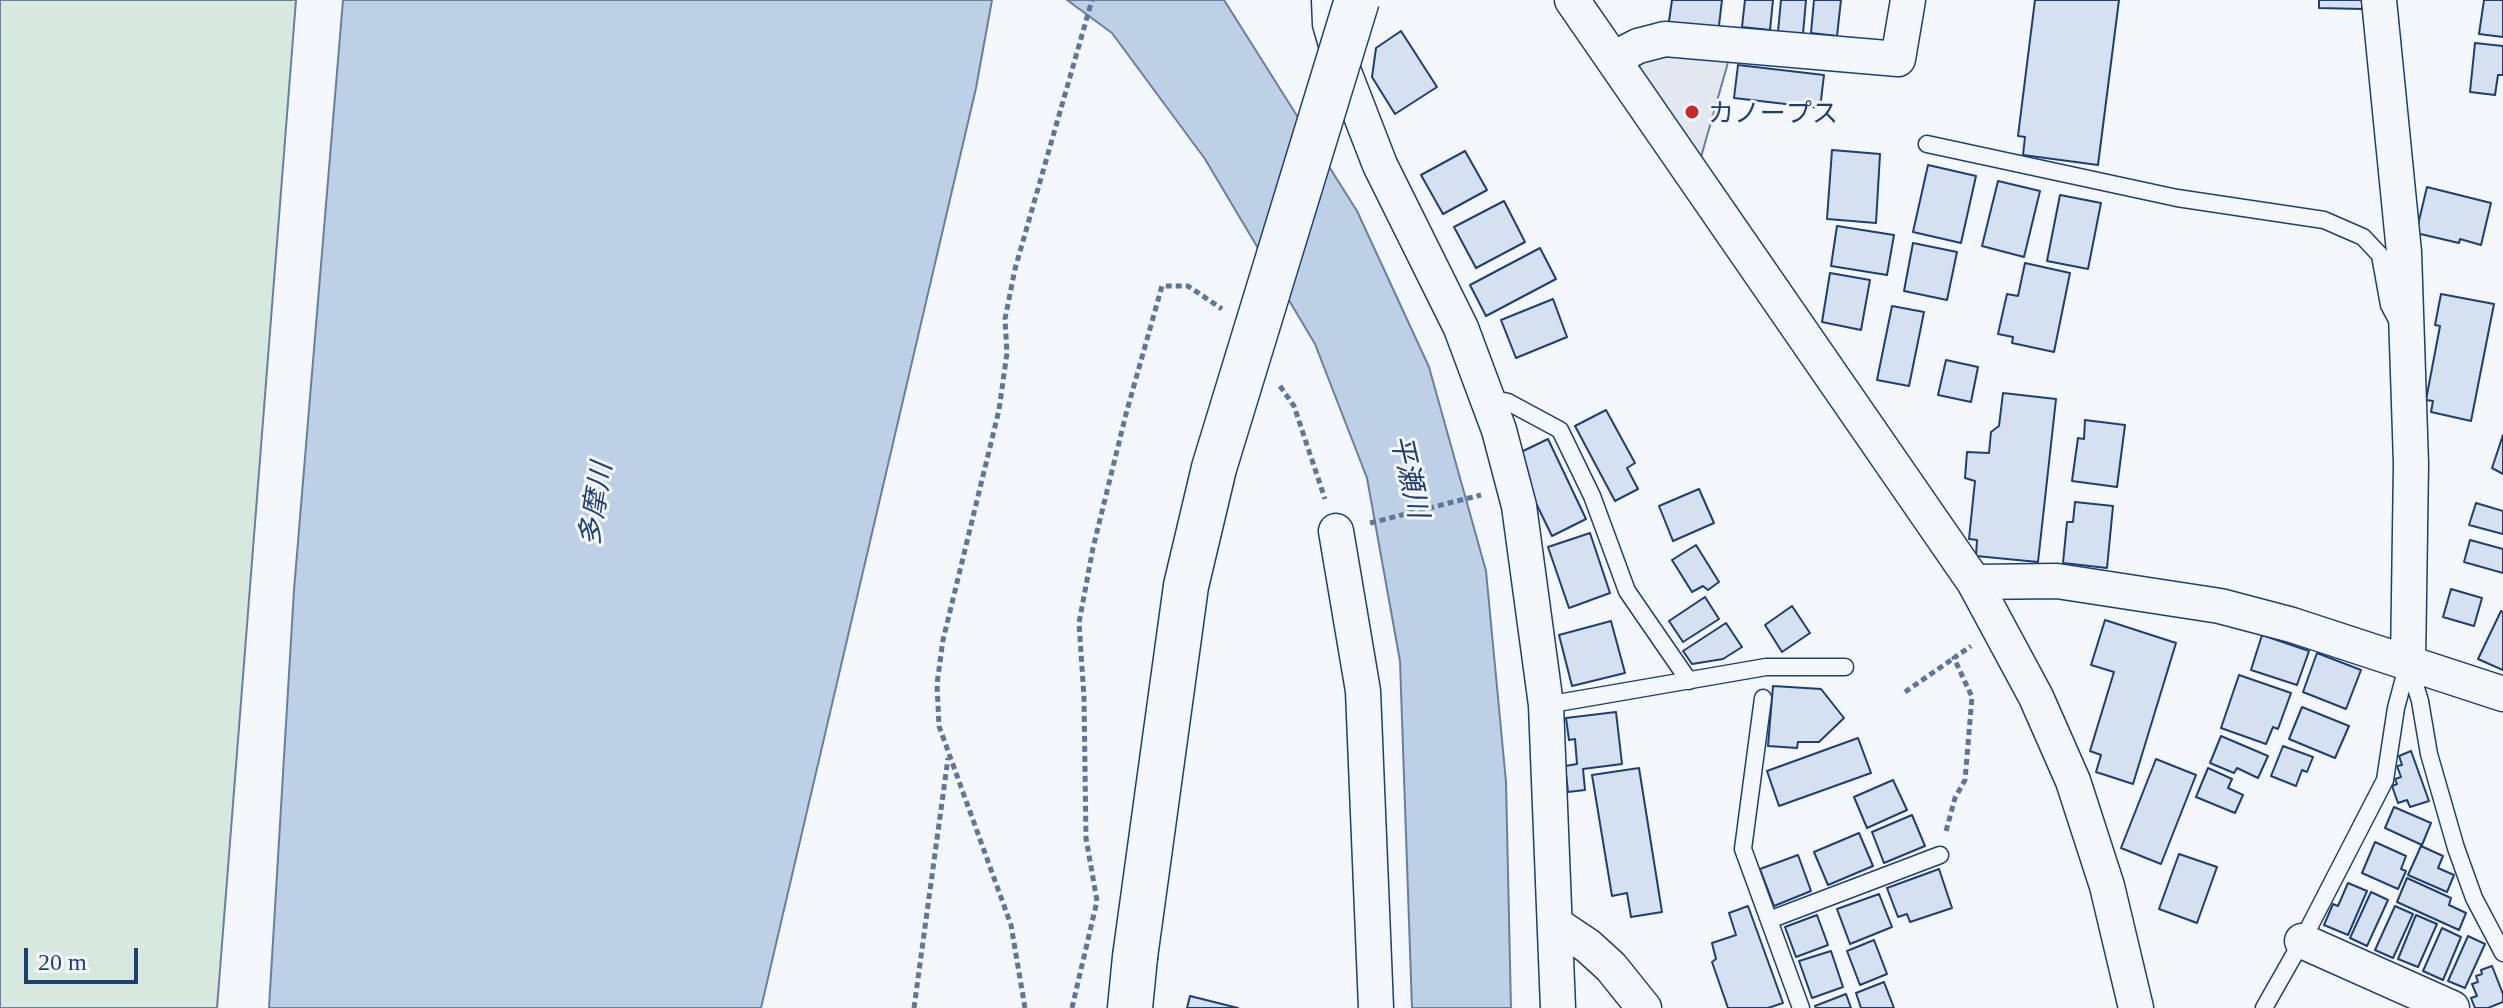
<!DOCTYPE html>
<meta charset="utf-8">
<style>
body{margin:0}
#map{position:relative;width:2503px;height:1008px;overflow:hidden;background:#f4f7fb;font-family:Georgia,serif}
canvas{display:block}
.scale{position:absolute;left:24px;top:948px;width:114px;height:36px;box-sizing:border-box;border:4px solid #1d3f73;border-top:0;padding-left:10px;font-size:24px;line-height:28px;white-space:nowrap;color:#1d3f73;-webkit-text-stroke:6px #f4f7fb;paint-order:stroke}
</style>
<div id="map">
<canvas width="2503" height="1008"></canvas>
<div class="scale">20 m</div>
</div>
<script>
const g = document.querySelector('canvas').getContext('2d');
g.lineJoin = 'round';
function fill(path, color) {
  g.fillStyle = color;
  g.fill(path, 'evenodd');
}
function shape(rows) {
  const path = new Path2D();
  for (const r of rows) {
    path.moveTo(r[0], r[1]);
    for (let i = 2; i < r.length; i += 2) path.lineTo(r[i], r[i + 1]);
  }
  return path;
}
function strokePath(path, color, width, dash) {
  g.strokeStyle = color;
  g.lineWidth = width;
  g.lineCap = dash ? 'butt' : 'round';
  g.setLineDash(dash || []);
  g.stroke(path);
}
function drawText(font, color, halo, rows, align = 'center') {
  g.font = font + ' Georgia,"Noto Sans JP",serif';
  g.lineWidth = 6;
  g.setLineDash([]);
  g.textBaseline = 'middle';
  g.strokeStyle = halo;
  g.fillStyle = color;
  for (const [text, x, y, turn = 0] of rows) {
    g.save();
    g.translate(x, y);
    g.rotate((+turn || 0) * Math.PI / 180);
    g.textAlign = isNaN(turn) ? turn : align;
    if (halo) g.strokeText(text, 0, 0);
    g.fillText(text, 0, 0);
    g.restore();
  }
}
const green = shape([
 [0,0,296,0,217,1008,0,1008,0,0]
]);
fill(green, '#d7e8df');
strokePath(green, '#687fa3', 2);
const parking = shape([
 [1643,54,1729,59,1701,157,1638,66,1643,54]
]);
fill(parking, '#e3e8f0');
strokePath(parking, '#687fa3', 2);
const water = shape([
 [343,0,992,0,976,88,761,1008,269,1008,294,590,343,0],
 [1067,0,1224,0,1357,211,1429,367,1486,571,1506,782,1511,1008,1412,1008,1400,661,1367,478,1315,344,1205,159,1112,33,1067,0]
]);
fill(water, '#bed0e5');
strokePath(water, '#687fa3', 2);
const building = shape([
 [1672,0,1722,0,1718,34,1668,28,1672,0],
 [1745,0,1773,0,1770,30,1742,27,1745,0],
 [1781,0,1806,0,1803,34,1778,32,1781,0],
 [1814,0,1841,0,1837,36,1811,33,1814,0],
 [2035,0,2119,0,2098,165,2023,155,2025,137,2018,136,2035,0],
 [2319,0,2362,0,2362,9,2319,8,2319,0],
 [2484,0,2503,0,2503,37,2479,34,2484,0],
 [1401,31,1437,87,1395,114,1372,77,1376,48,1401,31],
 [2475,43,2503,46,2503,75,2498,75,2495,95,2470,92,2475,43],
 [1738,65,1824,75,1820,108,1734,98,1738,65],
 [1832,150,1880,154,1876,223,1827,219,1832,150],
 [1465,151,1487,190,1443,214,1421,175,1465,151],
 [1928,165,1976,176,1961,243,1913,232,1928,165],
 [1998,181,2040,191,2024,257,1982,246,1998,181],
 [2427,187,2491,203,2481,245,2460,239,2459,243,2416,233,2427,187],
 [2060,195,2101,203,2088,269,2047,261,2060,195],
 [1504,201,1525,242,1476,268,1454,227,1504,201],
 [1837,226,1894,235,1887,275,1831,266,1837,226],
 [1913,243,1957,252,1947,300,1904,291,1913,243],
 [1540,248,1556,279,1486,316,1470,285,1540,248],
 [2025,263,2070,273,2054,352,2012,343,2013,337,1998,334,2007,294,2018,296,2025,263],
 [1830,273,1870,280,1861,330,1822,322,1830,273],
 [2441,294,2494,304,2471,421,2431,412,2433,401,2426,400,2440,326,2435,325,2441,294],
 [1553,299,1567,337,1516,358,1501,320,1553,299],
 [1892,306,1924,312,1909,386,1877,380,1892,306],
 [1946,360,1978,367,1971,402,1938,395,1946,360],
 [2003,393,2056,399,2038,562,1976,556,1977,540,1969,539,1975,481,1965,478,1967,452,1989,453,1991,432,1999,426,2003,393],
 [1606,410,1635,463,1627,468,1638,489,1615,501,1575,426,1606,410],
 [2085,420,2125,425,2117,487,2072,481,2078,438,2084,439,2085,420],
 [2503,435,2503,474,2492,468,2503,435],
 [1548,439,1586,519,1552,536,1531,493,1521,452,1548,439],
 [1699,489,1714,523,1673,541,1659,506,1699,489],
 [2075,502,2113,506,2107,568,2063,563,2067,522,2073,522,2075,502],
 [2476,503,2503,511,2503,534,2469,525,2476,503],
 [1590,533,1610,593,1569,608,1548,547,1590,533],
 [2470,540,2503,549,2503,573,2464,562,2470,540],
 [1696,545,1719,582,1708,590,1703,586,1692,592,1672,560,1696,545],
 [2451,589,2482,598,2474,626,2443,617,2451,589],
 [1705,597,1719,619,1683,642,1669,621,1705,597],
 [1792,606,1810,633,1782,652,1765,625,1792,606],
 [2501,611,2503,612,2503,670,2478,659,2501,611],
 [2105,620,2176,643,2133,784,2096,772,2101,755,2090,751,2114,672,2091,665,2105,620],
 [1611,621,1625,673,1572,686,1559,635,1611,621],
 [1726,623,1742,647,1723,659,1692,664,1683,651,1726,623],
 [2262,635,2309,651,2297,685,2251,670,2262,635],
 [2317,653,2361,670,2346,709,2303,692,2317,653],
 [2239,675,2291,693,2278,729,2273,727,2266,744,2221,728,2239,675],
 [1773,686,1821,689,1844,718,1819,742,1798,742,1797,748,1768,746,1773,686],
 [2302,707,2349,726,2335,758,2289,739,2302,707],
 [1616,712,1622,764,1583,769,1585,790,1568,792,1565,766,1577,764,1575,739,1569,740,1566,718,1616,712],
 [2221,736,2268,756,2258,778,2237,768,2234,773,2210,763,2221,736],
 [1858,738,1871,773,1779,806,1767,771,1858,738],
 [2283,746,2313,757,2307,772,2302,770,2296,786,2271,776,2283,746],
 [2411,751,2429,801,2410,807,2407,800,2398,803,2392,786,2397,784,2395,779,2401,777,2397,766,2402,765,2399,756,2411,751],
 [2156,759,2196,775,2161,864,2121,848,2156,759],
 [1639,768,1662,912,1631,917,1627,893,1612,896,1592,775,1639,768],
 [2208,768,2232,779,2228,788,2243,795,2235,813,2196,797,2208,768],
 [1893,780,1907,810,1867,828,1854,797,1893,780],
 [2394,807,2431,823,2422,845,2385,828,2394,807],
 [1912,815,1925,846,1884,863,1872,832,1912,815],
 [1859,833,1873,866,1828,885,1814,852,1859,833],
 [2375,842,2406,856,2401,869,2406,871,2398,889,2362,873,2375,842],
 [2421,846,2443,856,2438,868,2454,875,2447,892,2408,875,2421,846],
 [2179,854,2217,867,2197,923,2159,909,2179,854],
 [1798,855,1811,891,1774,906,1760,869,1798,855],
 [1939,869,1952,908,1910,922,1907,914,1898,917,1887,888,1939,869],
 [2407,878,2451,898,2449,905,2466,913,2459,930,2397,902,2407,878],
 [2348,883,2367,891,2348,935,2324,925,2333,904,2338,906,2348,883],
 [2371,892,2388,900,2367,946,2350,938,2371,892],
 [1879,894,1892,927,1850,944,1837,909,1879,894],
 [1748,906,1783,1003,1768,1008,1728,1008,1712,962,1716,959,1712,943,1736,935,1729,913,1748,906],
 [2395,906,2413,914,2393,958,2375,950,2395,906],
 [1817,915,1828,945,1796,957,1785,927,1817,915],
 [2416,915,2437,924,2418,967,2398,959,2416,915],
 [2442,928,2461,937,2443,980,2423,971,2442,928],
 [2468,936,2485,944,2465,988,2448,981,2468,936],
 [1874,940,1887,974,1860,985,1847,951,1874,940],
 [1831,951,1843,987,1812,998,1799,961,1831,951],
 [2492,966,2503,994,2503,1002,2488,1008,2475,1008,2471,998,2477,996,2472,984,2478,982,2476,976,2482,974,2481,970,2492,966],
 [1884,982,1894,1008,1861,1008,1856,993,1884,982],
 [1846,994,1851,1008,1816,1008,1815,1006,1846,994],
 [1190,996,1238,1008,1187,1008,1190,996]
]);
fill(building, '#d5e0f0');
strokePath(building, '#1d3f73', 2);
const lane = shape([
 [1927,144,2177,198,2324,220,2363,237,2380,255,2389,305,2397,320],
 [1485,397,1508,402,1560,430,1592,496,1627,591,1689,681],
 [2409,665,2420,701,2429,754,2456,848,2474,898,2503,953],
 [1763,698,1743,849,1801,1008],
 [1546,705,1766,667,1845,667],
 [1769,920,1940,855],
 [2264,1008,2302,941,2385,780,2396,708,2408,663]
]);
const street = shape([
 [1329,0,1330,24,1344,72,1380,165,1461,328,1499,430,1519,506,1546,705,1558,1008],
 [1572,0,1974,582,2036,697,2073,781,2107,886,2136,1008],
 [2379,0,2404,252,2411,464,2408,663],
 [1613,59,1638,46,1665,39,1898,59,1908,0],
 [1336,531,1363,691,1376,1008],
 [1974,582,2057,581,2220,606,2292,625,2503,694],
 [1555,924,1588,946,1611,967,1644,1008],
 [2302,941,2452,1008]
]);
const primary = shape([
 [1130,1008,1135,957]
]);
strokePath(lane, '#1d3f73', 19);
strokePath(street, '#1d3f73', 37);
strokePath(primary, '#1d3f73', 47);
strokePath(shape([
 [1280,386,1294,406,1325,499],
 [1370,523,1481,495],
 [1905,692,1954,658],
 [1946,831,1955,798,1965,780,1972,697,1954,658,1971,646],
 [914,1008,948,758],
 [1025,1008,1011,925,939,726,937,684,943,640,999,410,1007,353,1005,319,1015,269,1092,0],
 [1072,1008,1097,901,1086,838,1084,697,1079,623,1093,548,1126,414,1162,286,1188,286,1222,309]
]), '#5e769c', 5, [6, 4]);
strokePath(lane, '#f4f7fb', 16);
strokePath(street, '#f4f7fb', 34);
strokePath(primary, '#f4f7fb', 44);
const primaryBridge = shape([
 [1135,957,1186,586,1214,468,1357,0]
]);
strokePath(primaryBridge, '#1d3f73', 47, []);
strokePath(primaryBridge, '#f4f7fb', 44);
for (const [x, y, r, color] of [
 [1692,112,8,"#c62828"]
]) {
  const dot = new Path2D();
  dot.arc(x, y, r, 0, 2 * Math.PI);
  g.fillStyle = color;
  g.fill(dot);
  strokePath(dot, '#f4f7fb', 3);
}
drawText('26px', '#1d3f73', '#f4f7fb', [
 ["カノープス",1708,112]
], 'left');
drawText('italic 28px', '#1d3f73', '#f4f7fb', [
 ["平瀬川",1411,476,77],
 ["多摩川",594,504,-81]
]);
</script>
